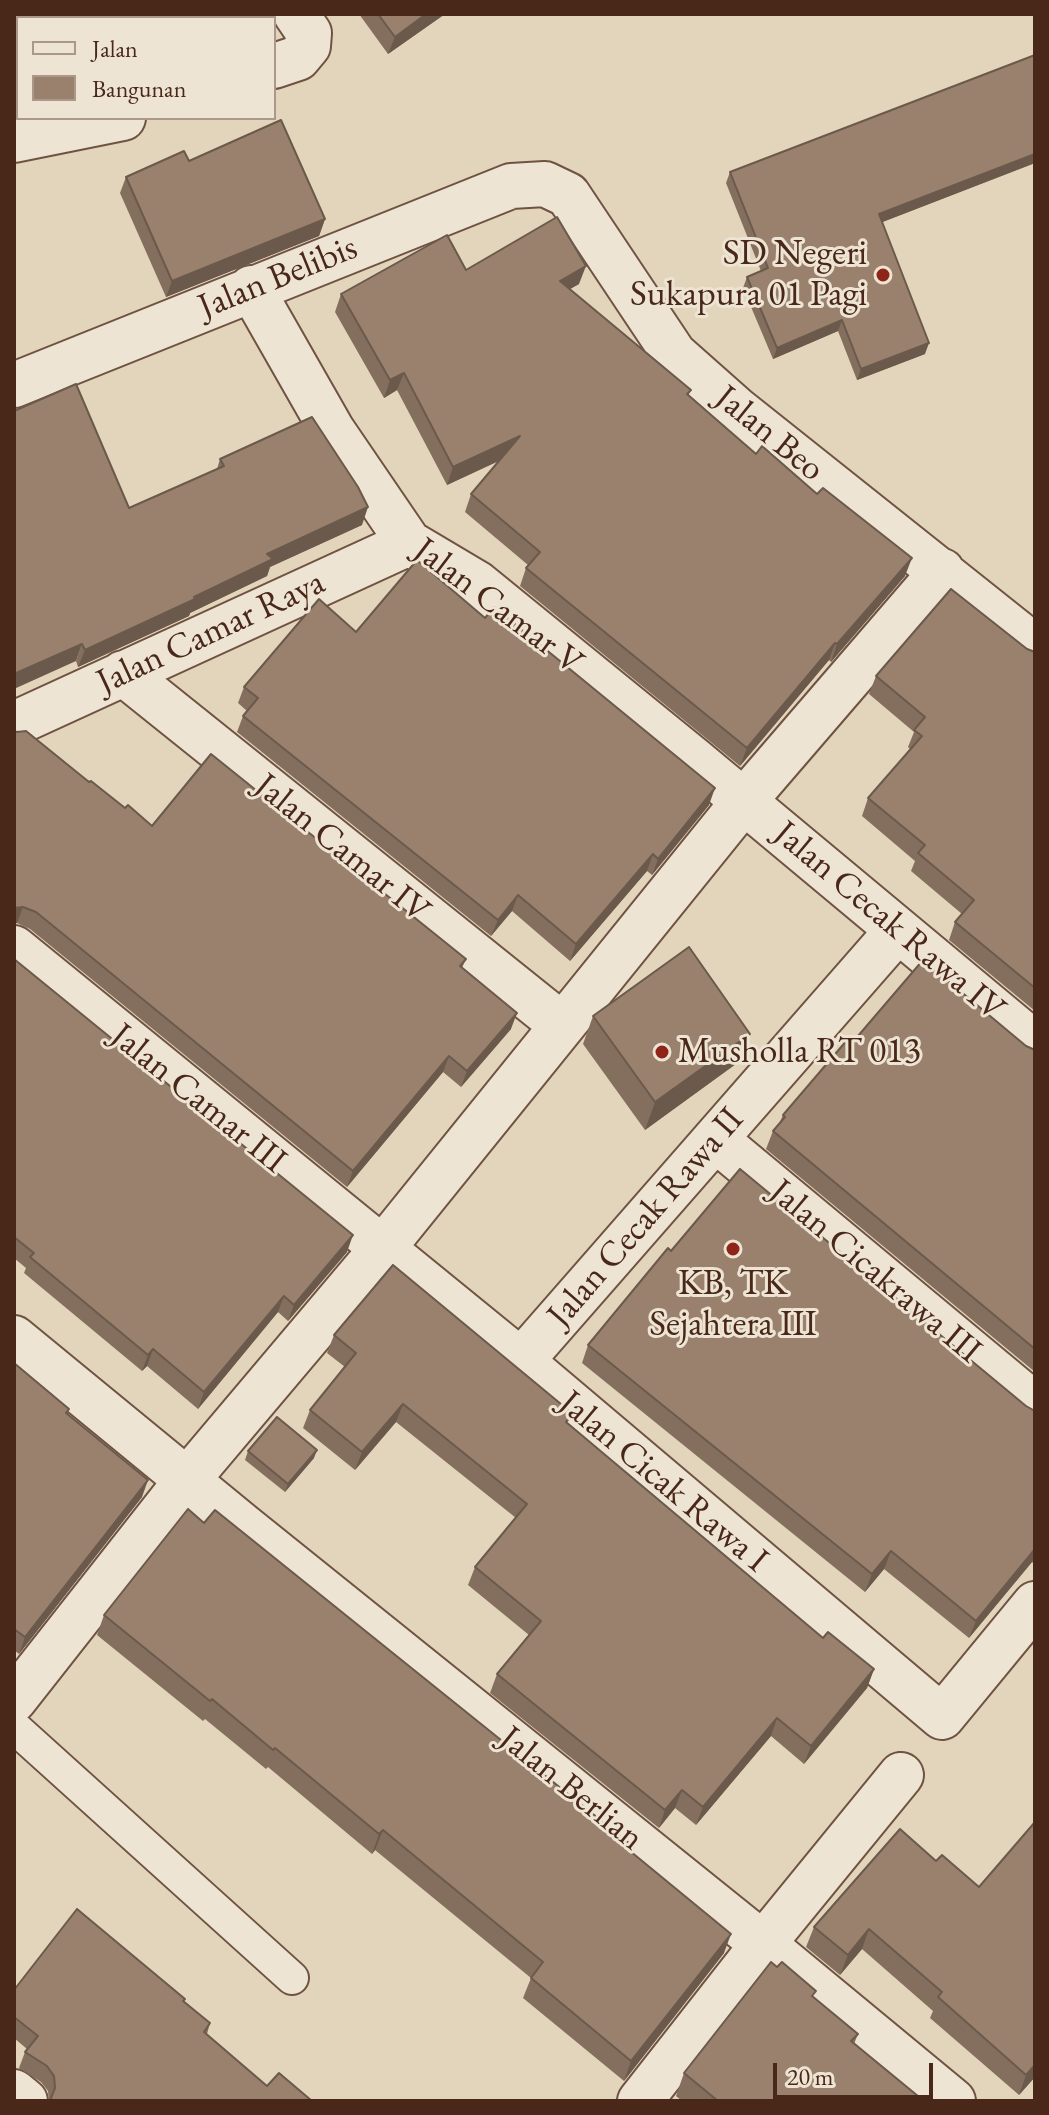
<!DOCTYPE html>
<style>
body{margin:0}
#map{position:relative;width:1049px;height:2115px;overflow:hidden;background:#e3d5bb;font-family:"EB Garamond",serif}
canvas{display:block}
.frame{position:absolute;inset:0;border:16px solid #492719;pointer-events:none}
.legend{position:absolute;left:16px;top:16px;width:260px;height:104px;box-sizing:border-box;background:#ede4d3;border:2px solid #ab9889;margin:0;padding:10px 14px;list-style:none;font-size:24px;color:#492719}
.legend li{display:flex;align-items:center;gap:16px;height:40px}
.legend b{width:40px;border:2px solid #ab9889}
.scale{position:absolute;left:773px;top:2063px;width:160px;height:36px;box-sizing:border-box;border:4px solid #492719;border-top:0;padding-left:10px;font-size:24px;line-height:28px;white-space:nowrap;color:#492719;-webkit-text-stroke:6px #ede4d3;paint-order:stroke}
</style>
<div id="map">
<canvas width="1049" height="2115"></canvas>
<div class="frame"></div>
<ul class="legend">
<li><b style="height:10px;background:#ede4d3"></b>Jalan</li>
<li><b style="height:22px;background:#99816d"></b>Bangunan</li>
</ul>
<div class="scale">20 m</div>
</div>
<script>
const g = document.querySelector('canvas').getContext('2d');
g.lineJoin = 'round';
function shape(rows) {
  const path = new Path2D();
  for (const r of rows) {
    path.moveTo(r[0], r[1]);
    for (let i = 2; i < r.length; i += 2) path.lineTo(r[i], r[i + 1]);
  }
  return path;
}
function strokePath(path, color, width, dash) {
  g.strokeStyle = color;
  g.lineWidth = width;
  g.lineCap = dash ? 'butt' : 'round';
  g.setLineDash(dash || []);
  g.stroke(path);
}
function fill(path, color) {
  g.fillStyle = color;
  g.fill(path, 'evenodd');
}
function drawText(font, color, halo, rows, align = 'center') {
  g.font = font + ' "EB Garamond",serif';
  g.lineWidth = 6;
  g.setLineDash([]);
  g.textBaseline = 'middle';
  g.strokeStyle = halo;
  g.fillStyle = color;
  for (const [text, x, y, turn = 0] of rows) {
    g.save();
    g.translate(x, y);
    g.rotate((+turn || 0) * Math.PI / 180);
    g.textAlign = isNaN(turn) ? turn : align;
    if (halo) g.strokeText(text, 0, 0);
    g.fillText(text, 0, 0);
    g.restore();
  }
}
const lane = shape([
 [14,1727,292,1978]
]);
const street = shape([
 [274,66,298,58,308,46,309,33,296,14],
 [14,140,123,118],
 [251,288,332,430,409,543,478,584,693,759,1035,1044],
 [14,385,511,186,545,184,568,195,674,354,736,409,1035,647],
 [123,673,562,1025],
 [14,724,409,543],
 [14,948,521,1361,942,1717,1035,1604],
 [715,1139,1035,1405],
 [14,1338,243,1526,763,1944,953,2101],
 [521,1361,898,930],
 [14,1700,187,1480,382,1249,744,801,942,571],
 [14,2092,25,2101],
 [640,2101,763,1944,901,1775]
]);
strokePath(lane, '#705242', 36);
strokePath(street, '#705242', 48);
strokePath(lane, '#ede4d3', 32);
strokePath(street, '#ede4d3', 44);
fill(shape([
 [359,14,445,14,388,54],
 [1035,55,1035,163,882,222,925,354,857,380,838,331,773,359,743,288,747,277,761,271,726,183,730,172],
 [189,161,325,219,319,236,166,297,120,193,126,177],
 [466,270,579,284,570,289,691,390,688,396,756,454,905,576,831,662,829,660,740,766,520,586,526,568,528,565,465,512,471,494,500,460,447,485,397,390,384,398,335,312,341,294],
 [220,459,362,525,270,567,267,576,190,613,189,616,78,667,76,661,129,508,217,469],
 [485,618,709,805,652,875,647,871,570,961,512,911,491,936,237,732,243,716,247,711,238,703,244,687,356,632],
 [1027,649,1035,652,1035,1011,949,940,955,922,962,914,911,871,915,861,862,816,868,798,910,749,908,747,914,732,869,694,876,676],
 [89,782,125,808,152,826,466,959,462,968,511,1029,461,1087,443,1072,347,1187,30,929,17,923,14,924],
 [14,959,347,1252,288,1321,278,1312,198,1409,147,1366,142,1371,24,1273,26,1268,14,1258],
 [593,1016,750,1034,740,1061,645,1130,583,1044],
 [852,1043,1026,1046,1035,1050,1035,1372,766,1149,773,1131,779,1124,783,1115],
 [671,1251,1035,1411,1035,1565,1032,1562,969,1638,884,1569,865,1592,582,1363,588,1345],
 [334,1335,569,1425,823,1638,874,1669,867,1688,804,1764,771,1736,696,1825,675,1808,659,1828,490,1693,497,1674,529,1635,468,1585,475,1567,516,1518,396,1422,355,1470,303,1428,310,1410,345,1367,327,1353],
 [14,1363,67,1414,142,1497,19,1654,14,1650],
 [248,1451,314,1458,285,1492,245,1460],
 [204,1523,632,1852,724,1953,624,2081,523,1998,531,1978,375,1850,372,1854,268,1767,266,1769,205,1719,203,1721,97,1635,104,1615],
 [1035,1822,1035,2077,1019,2095,930,2018,933,2011,862,1949,840,1975,806,1947,814,1927,936,1861,979,1887],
 [14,1990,184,2001,210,2023,207,2034,267,2086,312,2101,49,2101,48,2091,41,2082,19,2068,25,2052,27,2049,14,2038],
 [814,1998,858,2034,854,2044,924,2101,682,2101,676,2096,684,2073]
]), '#846f5e');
fill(shape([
 [139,14,156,14,150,18,133,18],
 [426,14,445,14,388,54,395,37],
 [18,79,18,91,14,94,14,82],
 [1035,154,1035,163,875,225,879,214],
 [325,219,319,236,166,297,172,281],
 [586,266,579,284,554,298,560,281],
 [842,320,838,331,773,359,777,348],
 [929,343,925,354,857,380,861,369],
 [404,373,397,390,384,398,390,380],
 [520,436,514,454,447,485,453,467],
 [368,507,362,525,270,567,267,576,190,613,189,616,78,667,85,650,194,597,267,554],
 [912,558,905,576,831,662,837,644],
 [835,643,829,660,740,766,747,748],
 [82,644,76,661,14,689,14,674],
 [715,788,709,805,652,875,658,859],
 [653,854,647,871,570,961,576,944],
 [518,895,512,911,491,936,498,920],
 [23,907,17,923,14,924,14,908],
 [517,1013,511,1029,461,1087,467,1071],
 [750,1034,740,1061,645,1130,655,1102],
 [449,1056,443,1072,347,1187,353,1171],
 [353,1235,347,1252,288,1321,294,1305],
 [284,1296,278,1312,198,1409,204,1392],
 [153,1349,147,1366,142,1371,148,1355],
 [403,1404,396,1422,355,1470,362,1452],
 [317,1450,314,1458,285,1492,288,1484],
 [148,1480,142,1497,19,1654,25,1637],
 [1035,1549,1035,1554,1032,1562,969,1638,976,1621],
 [891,1551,884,1569,865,1592,872,1574],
 [874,1669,867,1688,804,1764,811,1746],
 [777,1718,771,1736,696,1825,703,1807],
 [682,1790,675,1808,659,1828,665,1810],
 [383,1830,375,1850,372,1854,379,1834],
 [869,1929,862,1949,840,1975,848,1955],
 [731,1934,724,1953,624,2081,631,2061],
 [1035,2065,1035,2077,1019,2095,1026,2075]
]), '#6b5a4c');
const building = shape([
 [14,14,139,14,133,18,18,18,18,79,14,82,14,14],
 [378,14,426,14,395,37,378,14],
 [1035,55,1035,154,879,214,929,343,861,369,842,320,777,348,747,277,768,268,730,172,1035,55],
 [281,120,325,219,172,281,126,177,184,151,189,161,281,120],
 [557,217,586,266,560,281,691,390,687,394,756,454,762,446,817,494,823,488,912,558,837,644,835,643,747,748,526,568,540,552,471,494,520,436,453,467,404,373,390,380,341,294,447,235,466,270,557,217],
 [76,384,129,508,224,466,220,459,312,417,358,487,368,507,267,554,273,559,194,597,195,599,85,650,82,644,14,674,14,411,76,384],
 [417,560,485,618,494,607,715,788,658,859,653,854,576,944,518,895,498,920,243,716,258,698,244,687,319,599,356,632,417,560],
 [951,589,1027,649,1035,652,1035,988,955,922,974,900,918,853,925,845,868,798,922,736,914,730,925,717,876,676,951,589],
 [14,731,17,732,26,731,89,782,91,781,125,808,128,805,152,826,211,754,466,959,460,966,517,1013,467,1071,449,1056,353,1171,36,912,23,907,14,908,14,731],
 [689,947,750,1034,655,1102,593,1016,689,947],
 [14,959,353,1235,294,1305,284,1296,204,1392,153,1349,148,1355,30,1257,34,1253,14,1237,14,959],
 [923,960,1026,1046,1035,1050,1035,1349,773,1131,785,1117,783,1115,848,1039,852,1043,923,960],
 [740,1169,1026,1406,1035,1411,1035,1549,976,1621,891,1551,872,1574,588,1345,668,1248,671,1251,740,1169],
 [393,1265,573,1414,566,1422,823,1638,828,1632,874,1669,811,1746,777,1718,703,1807,682,1790,665,1810,497,1674,541,1621,475,1567,527,1504,403,1404,362,1452,310,1410,356,1353,334,1335,393,1265],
 [14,1363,69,1409,66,1413,148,1480,25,1637,14,1629,14,1363],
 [277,1417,317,1450,288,1484,248,1451,277,1417],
 [188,1509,204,1523,215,1510,634,1847,630,1851,731,1934,631,2061,531,1978,543,1962,383,1830,379,1834,275,1748,273,1750,212,1699,210,1701,104,1615,188,1509],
 [1035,1822,1035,2065,1026,2075,938,1997,942,1992,869,1929,848,1955,814,1927,900,1829,936,1861,942,1855,979,1887,1035,1822],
 [77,1909,185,1999,183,2001,210,2023,204,2032,267,2086,279,2073,312,2101,50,2101,55,2088,54,2076,47,2066,25,2052,38,2036,14,2017,14,1990,77,1909],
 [771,1962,777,1967,782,1962,816,1991,812,1996,858,2034,851,2041,924,2101,718,2101,684,2073,771,1962]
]);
fill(building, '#99816d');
strokePath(building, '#6b5a4c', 2);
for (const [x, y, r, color] of [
 [883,275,8,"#8f2418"],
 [662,1052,8,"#8f2418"],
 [733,1249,8,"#8f2418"]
]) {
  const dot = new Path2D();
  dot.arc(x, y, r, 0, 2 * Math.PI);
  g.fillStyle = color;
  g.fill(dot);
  strokePath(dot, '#ede4d3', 3);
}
drawText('36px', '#492719', '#ede4d3', [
 ["SD Negeri",867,254],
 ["Sukapura 01 Pagi",867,295],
 ["Musholla RT 013",678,1052,"left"],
 ["KB, TK",733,1284,"center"],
 ["Sejahtera III",733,1325,"center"]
], 'right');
drawText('36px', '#492719', '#ede4d3', [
 ["Jalan Belibis",278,278,-22],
 ["Jalan Beo",769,434,39],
 ["Jalan Camar V",498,607,37],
 ["Jalan Camar Raya",211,633,-25],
 ["Jalan Camar IV",342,849,39],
 ["Jalan Cecak Rawa IV",889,922,40],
 ["Jalan Camar III",198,1099,39],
 ["Jalan Cecak Rawa II",646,1218,-49],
 ["Jalan Cicakrawa III",875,1272,40],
 ["Jalan Cicak Rawa I",663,1482,40],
 ["Jalan Berlian",571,1789,39]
]);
</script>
